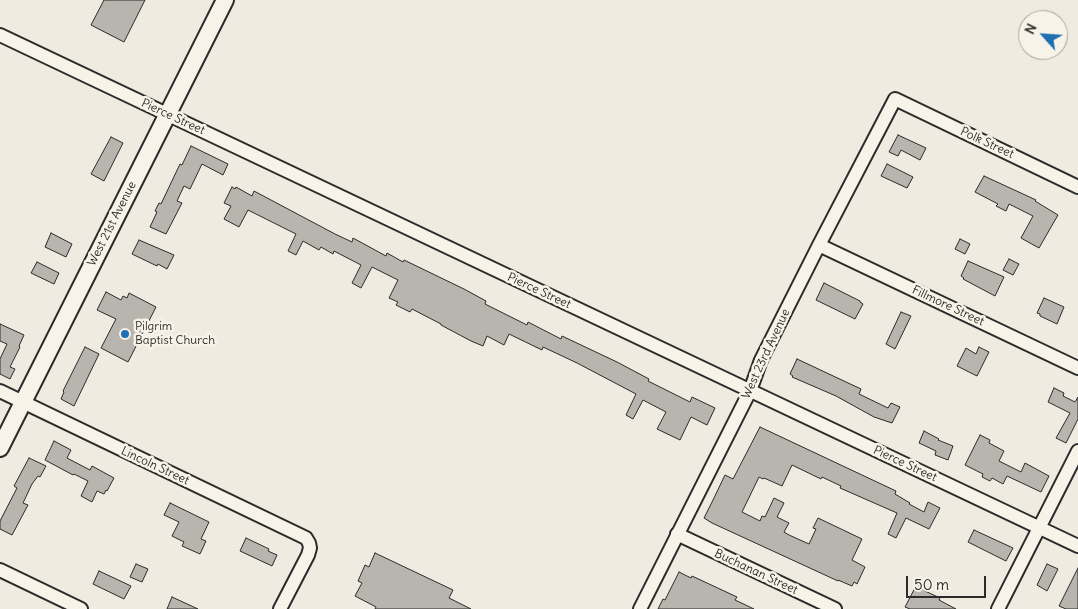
<!DOCTYPE html>
<style>
body{margin:0}
#map{position:relative;width:1078px;height:609px;overflow:hidden;background:#efebe0;font-family:Delius,sans-serif}
canvas{display:block}
.north{position:absolute;left:1018px;top:10px;width:50px;height:50px;box-sizing:border-box;background:#f7f3e8;border:1px solid #a5a39c;border-radius:50%;rotate:296deg;font-size:14px;font-weight:700;line-height:20px;text-align:center;color:#2b2b2b}
.north::after{content:'';display:block;margin:auto;width:18px;height:22px;background:#1f6fb2;clip-path:polygon(50% 0,100% 100%,50% 72%,0 100%)}
.scale{position:absolute;left:906px;top:576px;width:80px;height:22px;box-sizing:border-box;border:2px solid #2b2b2b;border-top:0;padding-left:6px;font-size:15px;line-height:18px;white-space:nowrap;color:#2b2b2b;-webkit-text-stroke:4px #f7f3e8;paint-order:stroke}
</style>
<div id="map">
<canvas width="1078" height="609"></canvas>
<div class="north">N</div>
<div class="scale">50 m</div>
</div>
<script>
const g = document.querySelector('canvas').getContext('2d');
g.lineJoin = 'round';
function fill(path, color) {
  g.fillStyle = color;
  g.fill(path, 'evenodd');
}
function shape(rows) {
  const path = new Path2D();
  for (const r of rows) {
    path.moveTo(r[0], r[1]);
    for (let i = 2; i < r.length; i += 2) path.lineTo(r[i], r[i + 1]);
  }
  return path;
}
function strokePath(path, color, width, dash) {
  g.strokeStyle = color;
  g.lineWidth = width;
  g.lineCap = dash ? 'butt' : 'round';
  g.setLineDash(dash || []);
  g.stroke(path);
}
function drawText(font, color, halo, rows, align = 'center') {
  g.font = font + ' Delius,sans-serif';
  g.lineWidth = 5;
  g.setLineDash([]);
  g.textBaseline = 'middle';
  g.strokeStyle = halo;
  g.fillStyle = color;
  for (const [text, x, y, turn = 0] of rows) {
    g.save();
    g.translate(x, y);
    g.rotate((+turn || 0) * Math.PI / 180);
    g.textAlign = isNaN(turn) ? turn : align;
    if (halo) g.strokeText(text, 0, 0);
    g.fillText(text, 0, 0);
    g.restore();
  }
}
const building = shape([
 [104,0,145,0,124,42,91,25,104,0],
 [898,135,926,148,920,160,901,150,898,156,889,152,898,135],
 [111,137,123,143,104,181,91,174,111,137],
 [191,146,228,164,223,175,202,164,190,189,184,186,177,201,182,203,166,234,150,227,157,212,155,211,159,203,161,204,180,164,182,165,191,146],
 [887,164,913,177,907,188,881,176,887,164],
 [984,176,1036,200,1035,201,1058,215,1039,248,1021,238,1033,216,1009,204,1006,211,996,206,998,204,975,192,984,176],
 [232,187,235,189,236,187,252,196,254,191,335,234,352,242,353,238,386,256,387,253,403,262,404,260,464,289,486,301,485,304,527,325,528,322,561,339,562,336,617,362,649,379,648,381,690,402,692,397,715,408,707,425,691,417,680,440,657,429,666,412,643,400,633,419,626,415,636,394,577,363,543,347,542,350,509,334,504,345,487,336,483,346,471,341,441,325,441,324,412,309,410,312,396,305,398,302,389,298,398,280,372,267,361,288,352,283,361,265,334,251,333,254,321,247,319,250,303,241,296,255,288,251,296,234,248,210,239,227,224,219,231,206,224,203,232,187],
 [51,233,72,244,66,257,45,247,51,233],
 [960,239,970,244,965,254,955,249,960,239],
 [139,240,174,255,167,269,158,264,157,266,132,254,139,240],
 [1009,259,1019,264,1013,275,1003,270,1009,259],
 [968,261,1004,277,995,296,963,279,964,278,961,276,968,261],
 [37,262,59,273,54,284,31,273,37,262],
 [824,283,860,301,860,302,863,304,855,319,816,300,824,283],
 [106,292,121,300,123,296,127,298,129,293,156,307,128,362,101,348,116,319,97,310,106,292],
 [1044,298,1064,307,1057,324,1040,316,1040,314,1037,313,1044,298],
 [901,312,911,316,895,349,886,344,901,312],
 [0,324,24,335,19,346,20,347,10,367,15,369,10,379,0,374,0,359,7,344,0,341,0,324],
 [85,347,99,354,74,406,61,399,64,392,63,391,85,347],
 [979,347,989,352,977,376,957,366,966,348,976,354,979,347],
 [797,359,861,389,859,394,888,408,891,403,900,407,892,423,874,417,836,396,792,377,793,376,790,374,797,359],
 [1054,388,1064,393,1063,396,1075,402,1078,397,1078,419,1066,443,1056,438,1070,413,1048,402,1054,388],
 [760,427,896,491,895,494,910,503,909,504,924,512,928,502,940,508,929,529,906,518,896,538,888,534,897,513,840,488,841,486,822,477,821,479,792,465,782,486,764,478,763,479,759,477,742,512,760,521,762,516,765,517,774,498,784,503,777,517,789,523,784,532,789,535,809,544,816,529,813,528,818,518,862,539,852,560,865,567,857,584,854,582,852,586,838,580,838,581,712,523,704,518,713,500,725,475,733,479,760,427],
 [924,431,939,439,938,440,953,446,948,460,935,455,936,451,919,443,924,431],
 [980,435,990,440,989,443,1004,451,999,461,1021,472,1025,463,1049,476,1041,492,1007,476,1003,484,992,478,990,481,982,477,983,474,965,465,980,435],
 [54,441,71,450,67,458,90,470,92,466,114,478,107,491,106,490,104,494,97,491,92,502,81,496,88,481,74,474,73,475,45,460,54,441],
 [29,458,46,466,40,477,38,476,32,484,23,503,28,505,12,535,0,529,0,521,17,488,14,486,29,458],
 [170,503,209,522,201,539,206,541,200,554,182,546,184,542,172,536,179,522,164,515,170,503],
 [974,530,1013,548,1006,561,968,542,974,530],
 [246,538,269,549,268,551,277,555,272,566,240,551,246,538],
 [375,553,453,590,449,598,471,609,375,609,376,607,355,596,362,583,358,581,365,565,369,567,375,553],
 [136,564,148,569,142,582,130,577,136,564],
 [1047,564,1058,569,1047,591,1037,585,1047,564],
 [1078,568,1078,609,1066,609,1059,606,1078,568],
 [99,571,131,586,124,599,93,584,99,571],
 [679,572,691,578,692,576,737,597,735,600,754,609,658,609,663,599,665,600,679,572],
 [917,584,926,588,925,591,940,598,939,600,956,609,910,609,905,607,917,584],
 [172,597,198,609,167,609,172,597]
]);
fill(building, '#b8b5ae');
strokePath(building, '#2b2b2b', 1);
const minor = shape([
 [0,35,1078,546],
 [819,245,1078,368],
 [0,391,306,538,309,543,310,548,308,555,280,609],
 [677,534,835,609],
 [0,570,81,609],
 [640,609,750,391,761,360,819,245,895,99,1078,187],
 [998,609,1078,451]
]);
const tertiary = shape([
 [0,448,225,0]
]);
strokePath(minor, '#2b2b2b', 16);
strokePath(tertiary, '#2b2b2b', 20);
strokePath(minor, '#f7f3e8', 12);
strokePath(tertiary, '#f7f3e8', 16);
for (const [x, y, r, color] of [
 [125,334,5,"#1f6fb2"]
]) {
  const dot = new Path2D();
  dot.arc(x, y, r, 0, 2 * Math.PI);
  g.fillStyle = color;
  g.fill(dot);
  strokePath(dot, '#f7f3e8', 2);
}
drawText('12px', '#2b2b2b', '#f7f3e8', [
 ["Pierce Street",173,117,25],
 ["Polk Street",987,143,25],
 ["West 21st Avenue",112,224,-63],
 ["Pierce Street",539,291,25],
 ["Fillmore Street",948,306,25],
 ["West 23rd Avenue",766,354,-65],
 ["Pierce Street",905,464,25],
 ["Lincoln Street",155,466,25],
 ["Buchanan Street",756,572,25]
]);
drawText('12px', '#2b2b2b', '#f7f3e8', [
 ["Pilgrim",135,327],
 ["Baptist Church",135,341]
], 'left');
</script>
